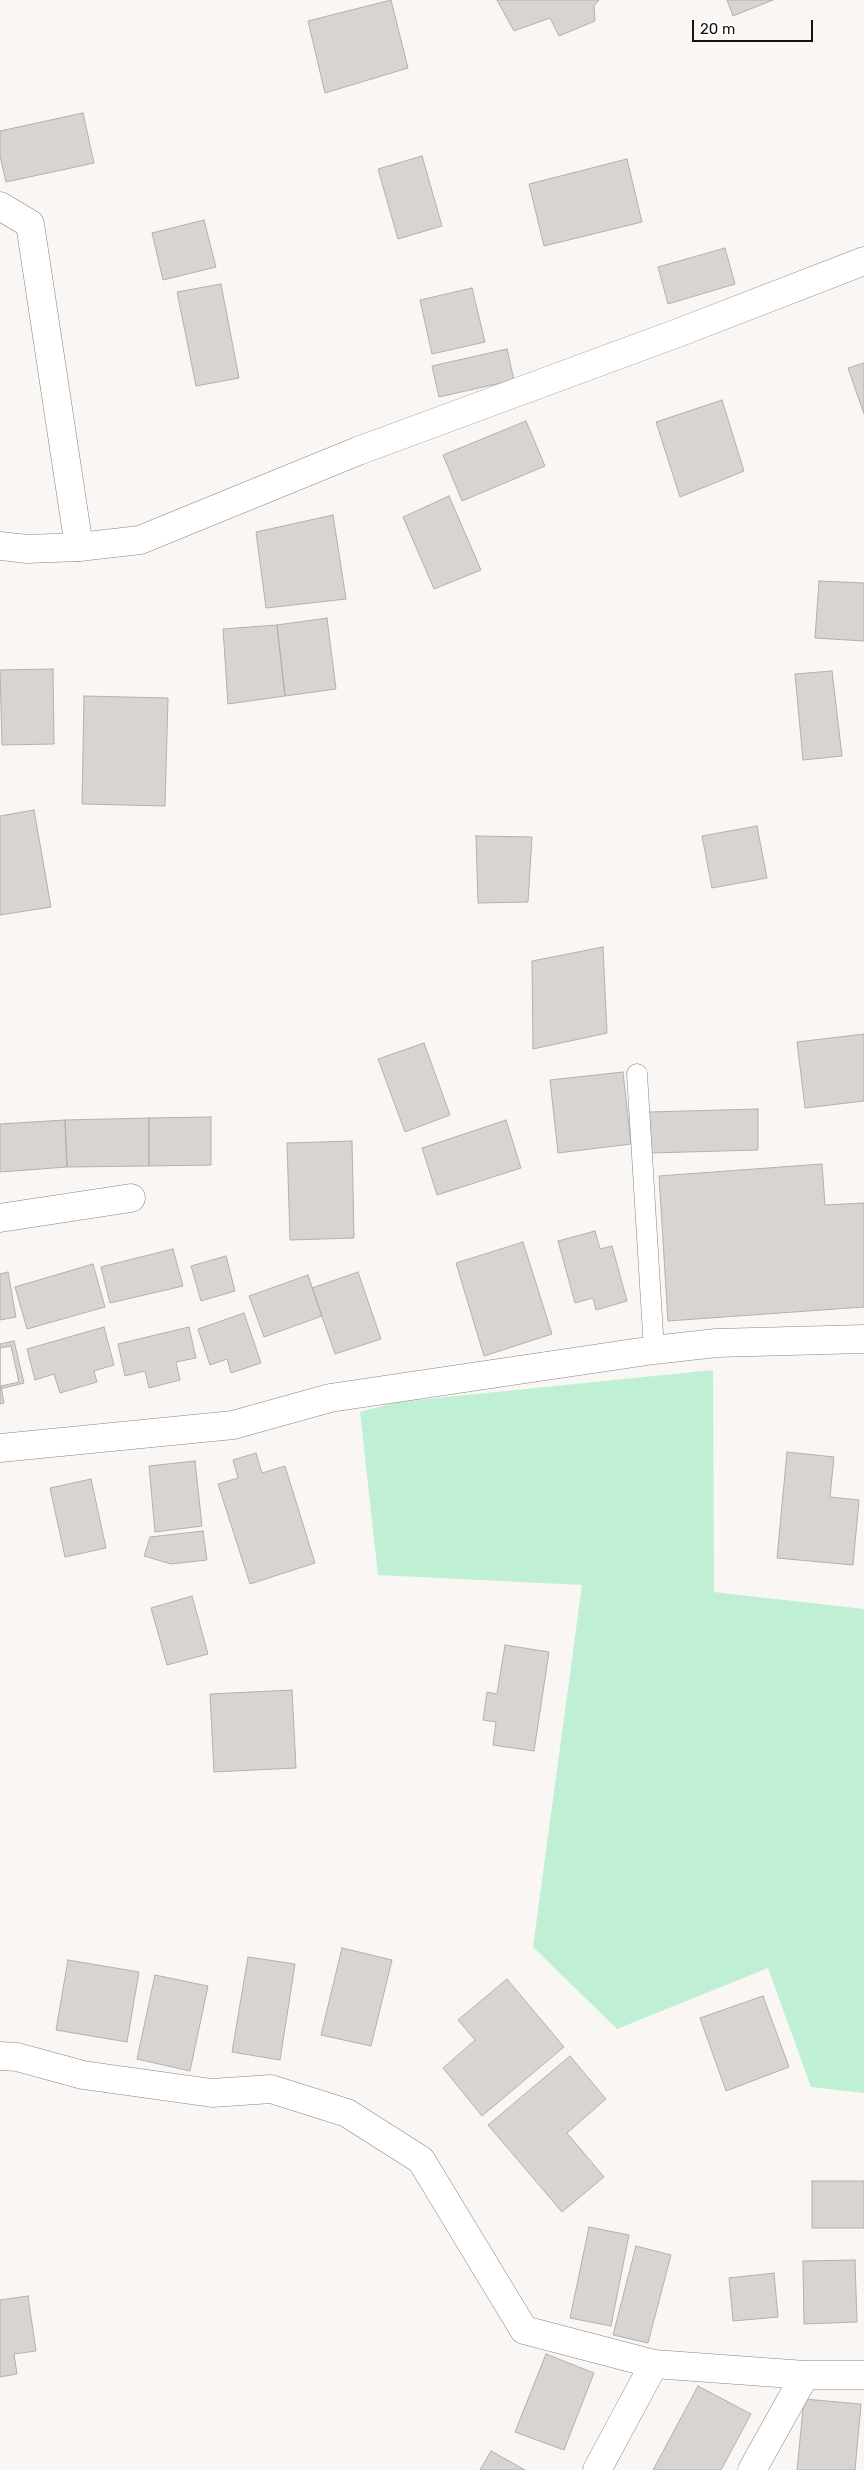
<!DOCTYPE html>
<style>
body{margin:0}
#map{position:relative;width:864px;height:2470px;overflow:hidden;background:#faf6f3;font-family:Rubik,sans-serif}
canvas{display:block}
.scale{position:absolute;left:692px;top:20px;width:121px;height:22px;box-sizing:border-box;border:2px solid #161413;border-top:0;padding-left:6px;font-size:15px;line-height:18px;white-space:nowrap;color:#161413;-webkit-text-stroke:4px #fff;paint-order:stroke}
</style>
<div id="map">
<canvas width="864" height="2470"></canvas>
<div class="scale">20 m</div>
</div>
<script>
const g = document.querySelector('canvas').getContext('2d');
g.lineJoin = 'round';
function fill(path, color) {
  g.fillStyle = color;
  g.fill(path, 'evenodd');
}
function shape(rows) {
  const path = new Path2D();
  for (const r of rows) {
    path.moveTo(r[0], r[1]);
    for (let i = 2; i < r.length; i += 2) path.lineTo(r[i], r[i + 1]);
  }
  return path;
}
function strokePath(path, color, width, dash) {
  g.strokeStyle = color;
  g.lineWidth = width;
  g.lineCap = dash ? 'butt' : 'round';
  g.setLineDash(dash || []);
  g.stroke(path);
}
fill(shape([
 [713,1370,714,1592,864,1609,864,2093,811,2087,768,1968,617,2029,533,1947,582,1585,378,1575,360,1412,397,1402]
]), '#bff0d6');
const building = shape([
 [391,0,408,68,325,93,308,21,391,0],
 [497,0,599,0,594,6,595,21,559,36,550,18,514,31,497,0],
 [727,0,773,0,733,16,727,0],
 [83,113,94,163,6,182,0,156,0,131,83,113],
 [422,156,442,226,398,239,378,169,422,156],
 [627,159,642,222,544,246,529,184,627,159],
 [204,220,216,267,163,280,152,233,204,220],
 [725,248,735,284,668,304,658,267,725,248],
 [221,284,239,378,196,386,177,292,221,284],
 [472,288,485,342,432,354,420,300,472,288],
 [507,349,514,380,439,397,432,366,507,349],
 [864,363,864,414,848,368,864,363],
 [722,400,744,471,680,497,656,422,722,400],
 [526,421,545,466,462,501,443,455,526,421],
 [449,496,481,570,434,589,403,517,449,496],
 [333,515,346,599,266,608,256,532,333,515],
 [819,581,864,583,864,641,815,638,819,581],
 [327,618,336,689,285,696,277,625,327,618],
 [277,625,285,696,228,704,223,629,277,625],
 [53,669,54,744,2,745,0,670,53,669],
 [832,671,842,756,803,760,795,674,832,671],
 [84,696,168,698,165,806,82,804,84,696],
 [34,810,51,907,0,915,0,816,34,810],
 [757,826,767,878,712,888,702,836,757,826],
 [476,836,532,837,528,902,478,903,476,836],
 [603,947,607,1033,533,1049,532,961,603,947],
 [864,1034,864,1101,805,1108,797,1042,864,1034],
 [424,1043,450,1115,405,1132,378,1059,424,1043],
 [623,1072,631,1144,558,1153,550,1080,623,1072],
 [758,1109,758,1150,650,1153,649,1112,758,1109],
 [211,1117,211,1165,149,1166,149,1118,211,1117],
 [149,1118,149,1166,67,1167,65,1120,149,1118],
 [65,1120,67,1167,0,1172,0,1124,65,1120],
 [506,1120,521,1168,437,1195,422,1148,506,1120],
 [352,1141,354,1238,290,1240,287,1143,352,1141],
 [822,1164,825,1205,864,1203,864,1307,668,1321,659,1176,822,1164],
 [595,1231,600,1249,612,1246,627,1301,596,1310,593,1298,575,1303,558,1241,595,1231],
 [523,1242,552,1334,484,1356,456,1263,523,1242],
 [173,1249,183,1286,110,1303,101,1267,173,1249],
 [226,1256,235,1291,201,1301,191,1266,226,1256],
 [93,1264,105,1307,27,1329,15,1287,93,1264],
 [8,1272,16,1317,0,1320,0,1274,8,1272],
 [358,1272,381,1339,335,1354,312,1288,358,1272],
 [308,1275,322,1316,264,1337,249,1296,308,1275],
 [244,1313,261,1363,231,1373,227,1359,210,1365,198,1329,244,1313],
 [104,1327,114,1365,94,1371,97,1382,60,1393,54,1374,35,1380,27,1349,104,1327],
 [189,1327,196,1358,176,1362,180,1380,149,1388,145,1371,125,1376,118,1344,189,1327],
 [14,1341,24,1383,0,1389,0,1344,14,1341],
 [11,1346,19,1382,1,1386,4,1403,0,1404,0,1348,11,1346],
 [787,1452,834,1457,830,1497,859,1500,853,1565,777,1558,787,1452],
 [256,1453,262,1473,285,1466,315,1563,250,1584,218,1484,238,1478,233,1460,256,1453],
 [195,1461,202,1526,155,1532,149,1466,195,1461],
 [91,1479,106,1548,65,1557,50,1488,91,1479],
 [203,1531,207,1560,171,1564,144,1556,150,1537,203,1531],
 [192,1596,208,1654,167,1665,151,1608,192,1596],
 [505,1645,549,1652,534,1751,493,1745,496,1722,483,1720,487,1692,497,1694,505,1645],
 [292,1690,296,1768,214,1772,210,1694,292,1690],
 [342,1948,392,1960,371,2046,321,2035,342,1948],
 [248,1957,295,1964,280,2060,232,2052,248,1957],
 [68,1960,139,1972,127,2042,56,2030,68,1960],
 [155,1975,208,1986,190,2071,137,2059,155,1975],
 [507,1979,564,2047,482,2116,443,2068,475,2040,458,2020,507,1979],
 [763,1996,789,2067,726,2091,700,2018,763,1996],
 [570,2056,606,2099,567,2133,604,2177,562,2212,488,2125,570,2056],
 [812,2181,864,2181,864,2228,812,2228,812,2181],
 [589,2227,629,2235,611,2326,570,2318,589,2227],
 [636,2246,671,2255,648,2343,613,2335,636,2246],
 [855,2260,857,2322,804,2324,803,2261,855,2260],
 [774,2273,778,2317,733,2321,729,2278,774,2273],
 [28,2296,36,2351,14,2354,17,2374,0,2377,0,2300,28,2296],
 [546,2354,594,2373,564,2450,515,2432,546,2354],
 [698,2386,751,2414,721,2470,653,2470,698,2386],
 [804,2399,861,2404,855,2470,797,2470,804,2399],
 [491,2451,525,2470,480,2470,491,2451]
]);
fill(building, '#d7d4d1');
strokePath(building, '#b3b0ad', 1);
const service = shape([
 [637,1074,654,1350]
]);
const minor = shape([
 [0,206,30,224,79,547],
 [0,1218,131,1198],
 [0,1448,233,1425,330,1398,654,1350,716,1343,864,1339],
 [0,2056,17,2057,83,2075,212,2093,271,2089,347,2113,421,2160,524,2330,654,2364,805,2375,864,2375],
 [597,2470,654,2364],
 [752,2470,805,2375]
]);
const tertiary = shape([
 [0,546,27,549,79,547,140,540,358,451,683,331,864,261]
]);
strokePath(service, '#888482', 21);
strokePath(minor, '#888482', 29);
strokePath(tertiary, '#888482', 29);
strokePath(service, '#fff', 20);
strokePath(minor, '#fff', 28);
strokePath(tertiary, '#fff', 28);
</script>
